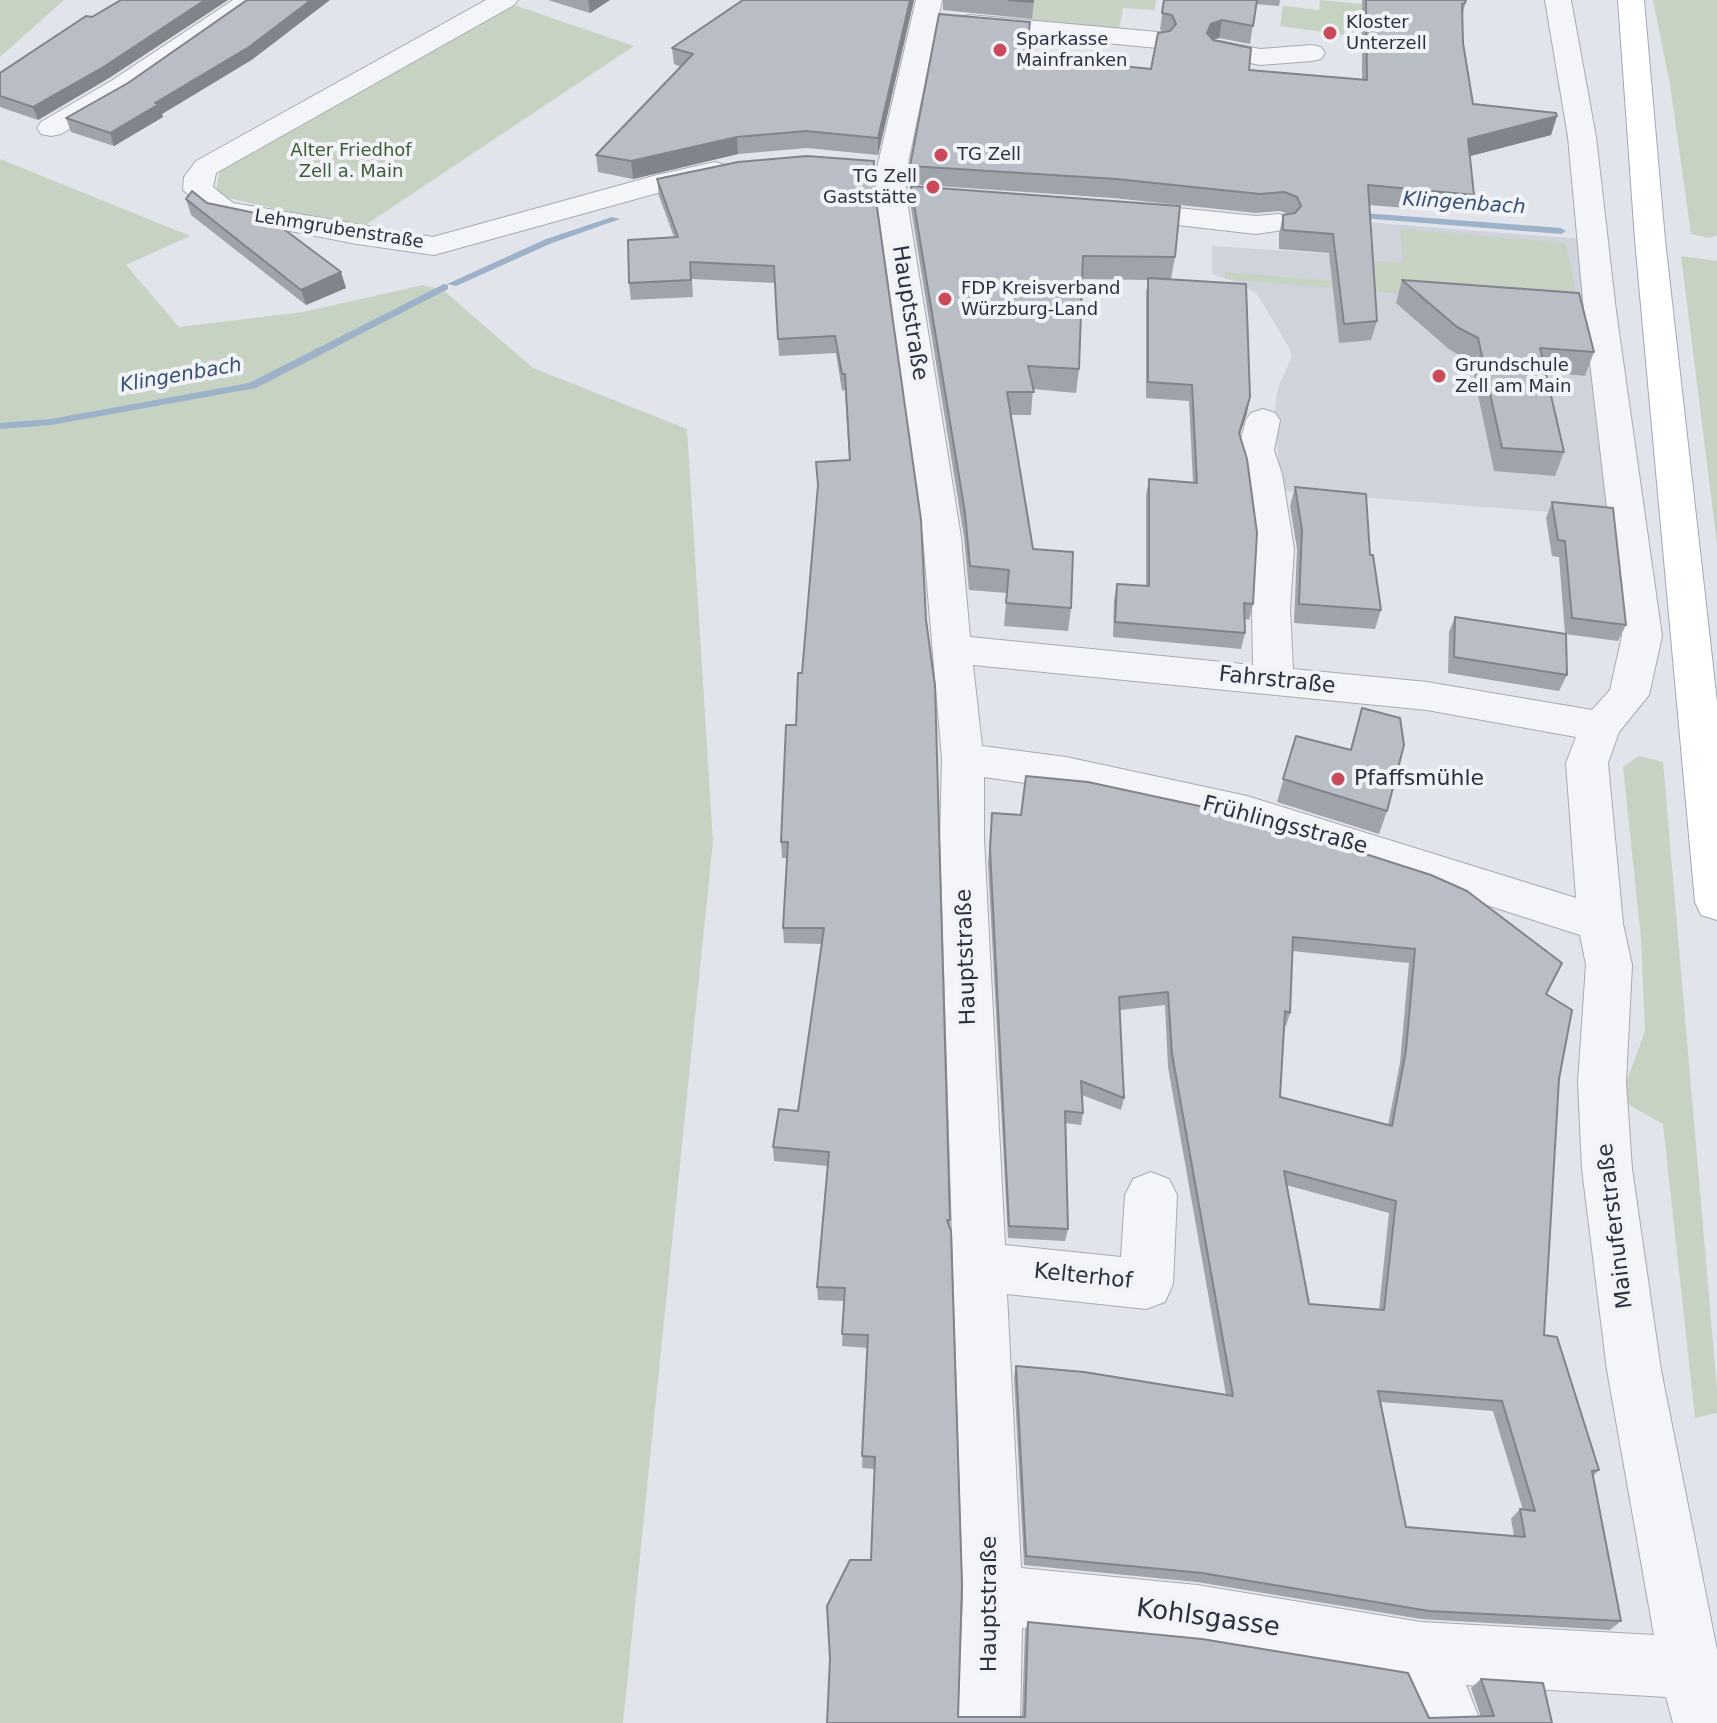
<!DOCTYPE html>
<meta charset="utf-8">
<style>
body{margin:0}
canvas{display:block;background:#e1e4ea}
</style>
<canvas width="1717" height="1723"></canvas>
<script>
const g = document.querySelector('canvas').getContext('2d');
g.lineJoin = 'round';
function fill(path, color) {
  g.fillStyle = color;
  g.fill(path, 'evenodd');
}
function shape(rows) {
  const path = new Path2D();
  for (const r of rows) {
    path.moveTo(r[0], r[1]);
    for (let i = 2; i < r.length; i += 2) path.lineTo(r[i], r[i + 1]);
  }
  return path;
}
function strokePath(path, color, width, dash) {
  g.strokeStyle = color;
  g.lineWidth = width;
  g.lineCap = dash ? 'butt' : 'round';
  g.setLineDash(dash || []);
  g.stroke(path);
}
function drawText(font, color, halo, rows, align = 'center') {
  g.font = font + ' "DejaVu Sans",sans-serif';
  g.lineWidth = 8;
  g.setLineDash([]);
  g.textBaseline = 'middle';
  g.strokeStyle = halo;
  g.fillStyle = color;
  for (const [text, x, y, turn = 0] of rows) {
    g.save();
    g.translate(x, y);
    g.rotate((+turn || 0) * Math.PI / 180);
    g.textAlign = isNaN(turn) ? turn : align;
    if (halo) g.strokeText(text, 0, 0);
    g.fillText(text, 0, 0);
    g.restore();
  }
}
fill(shape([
 [1364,222,1582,239,1613,517,1282,491,1274,415,1278,388,1292,356,1289,347,1257,294,1242,284,1212,274,1212,246,1366,256]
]), '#cfd3db');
fill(shape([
 [0,0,64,0,0,57],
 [1031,0,1156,0,1155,10,1123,8,1119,30,1032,21],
 [1320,0,1396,7,1413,45,1280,26,1283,6,1319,10],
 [1653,0,1717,0,1717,235,1710,238,1691,234,1670,85],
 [511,4,634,46,361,228,219,196,216,190,221,166],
 [0,159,190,236,126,265,179,327,303,312,423,285,443,290,533,368,687,429,713,841,623,1723,0,1723],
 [1400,229,1566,243,1579,309,1225,279,1225,272,1356,283,1355,259,1403,263],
 [1681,256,1717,261,1717,544],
 [1639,756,1663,762,1717,1389,1717,1413,1695,1418,1663,1124,1620,1100,1645,1031,1641,938,1623,767]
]), '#c6d3c3');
fill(shape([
 [1364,213,1561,228,1566,231,1561,234,1361,218,1359,216,1364,213],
 [612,217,620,219,552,243,456,286,447,284,546,239,612,217],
 [444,284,448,285,448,289,256,388,51,425,0,429,0,423,51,419,249,383,444,284]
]), '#9db1c8');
const minor = shape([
 [233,0,263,0,131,93,61,134,51,136,41,134,37,128,41,122,111,81,233,0],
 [486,0,518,0,514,5,216,173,213,187,233,203,433,237,657,175,715,162,725,165,730,171,725,177,672,189,434,255,357,244,213,216,183,190,184,177,196,161,486,0],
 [916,0,942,0,907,168,906,195,961,537,970,637,1253,665,1252,609,1256,549,1246,474,1238,450,1246,420,1251,413,1263,409,1275,413,1280,420,1274,450,1282,474,1294,549,1290,609,1293,669,1427,682,1592,710,1610,690,1622,636,1584,311,1568,137,1545,0,1571,0,1596,137,1616,311,1662,636,1649,695,1619,732,1608,763,1623,924,1632,965,1626,1082,1632,1169,1661,1370,1717,1650,1717,1723,1673,1723,1666,1697,1466,1685,1481,1723,1419,1723,1401,1679,1197,1645,1022,1628,1020,1723,958,1723,963,1595,940,839,942,759,923,537,876,195,877,168,916,0],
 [973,665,1427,710,1576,737,1566,763,1576,898,1247,796,1066,757,982,746,973,665],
 [984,777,1066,789,1247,828,1580,935,1586,965,1578,1082,1582,1169,1607,1370,1654,1635,1421,1622,1197,1585,1021,1568,1007,1294,1146,1309,1165,1302,1173,1284,1177,1195,1169,1179,1151,1172,1133,1179,1125,1195,1121,1257,1005,1245,984,839,984,777],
 [970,15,1158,32,1167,34,1171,40,1167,46,1158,48,961,29,957,23,961,17,970,15],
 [1220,41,1260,49,1312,45,1321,47,1325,53,1321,59,1312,61,1260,65,1211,55,1207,49,1211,43,1220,41],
 [1118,202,1256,216,1279,214,1290,217,1294,223,1290,229,1256,234,1107,217,1103,211,1107,205,1118,202]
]);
const major = shape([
 [1618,0,1644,0,1665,240,1717,702,1717,920,1701,915,1695,902,1635,240,1618,0]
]);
strokePath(minor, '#a6abb4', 2);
strokePath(major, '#a1a8b5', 2);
fill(minor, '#f4f5f8');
fill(major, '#fff');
fill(shape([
 [121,0,228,0,109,78,38,120,0,107,0,73],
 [548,0,610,0,590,13],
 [743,0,914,0,878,155,807,148,738,154,633,179,598,172,596,155,681,67,674,64,672,48],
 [943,0,1034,0,1032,19,943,10],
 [1164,0,1280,0,1279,6,1256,4,1250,44,1219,38,1213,40,1249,70,1362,80,1362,0,1466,0,1463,13,1463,43,1473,104,1557,116,1551,135,1470,156,1474,195,1468,213,1369,205,1377,321,1371,340,1339,343,1329,253,1279,249,1279,234,1283,215,1289,214,1280,211,1256,213,1113,198,909,184,910,166,1029,39,1027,56,1151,69,1166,32,1160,30],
 [253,59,162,114,163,117,114,146,71,132,66,118,128,83],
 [657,179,874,183,950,1220,958,1717,1022,1717,1025,1631,1028,1622,1429,1718,1481,1717,1471,1688,1481,1679,1552,1723,827,1723,871,1560,874,1469,862,1468,868,1348,842,1346,844,1301,818,1300,817,1287,828,1166,774,1161,773,1147,798,1111,822,944,784,943,783,928,787,858,782,858,781,842,796,725,802,673,818,493,816,462,849,460,845,390,842,391,836,353,779,356,775,283,692,279,693,297,631,300,629,283,674,237,659,196],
 [911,186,1175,257,1171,279,1247,413,1239,436,1253,604,1249,620,1245,619,1245,633,1241,649,1113,637,1114,600,1117,584,1146,586,1146,495,1149,479,1193,482,1189,401,1146,398,1146,293,1148,280,1082,279,1079,369,1076,393,1033,389,1031,415,1011,415,1033,549,1071,608,1068,631,1004,626,1007,593,969,590,964,537,911,208],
 [186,199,207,203,346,288,306,305,191,215],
 [1402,280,1594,352,1585,376,1546,372,1564,452,1555,476,1494,471,1471,361,1450,350,1396,303],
 [1295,487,1370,555,1381,610,1375,629,1294,623,1297,549,1290,506],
 [1552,502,1626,625,1618,641,1565,634,1559,557,1552,556,1546,518],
 [1455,617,1567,675,1559,691,1448,673,1449,632],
 [1362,708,1387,811,1379,834,1277,802,1296,736,1350,750],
 [992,813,1021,815,1546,994,1559,1079,1544,1335,1599,1470,1593,1476,1621,1621,1610,1630,1421,1619,1197,1582,1024,1565,1014,1377,1016,1366,1226,1395,1168,1067,1165,1005,1120,1010,1124,1098,1121,1110,1082,1095,1083,1113,1081,1125,1066,1123,1068,1229,1065,1241,1008,1238,988,863],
 [1292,951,1409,963,1400,1063,1388,1125,1280,1097,1284,1025,1286,1026,1290,1013],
 [1286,1185,1389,1213,1379,1310,1309,1304],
 [1381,1402,1493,1411,1523,1510,1520,1509,1511,1519,1514,1536,1406,1527]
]), '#9fa3aa');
fill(shape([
 [205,0,228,0,109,78,38,120,33,107],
 [311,0,330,0,253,59,162,114,163,117,114,146,110,133],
 [588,0,610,0,590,13],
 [910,0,914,0,878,155,878,138],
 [1222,20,1219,38,1208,41,1207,33,1211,24],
 [1557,116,1551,135,1463,158,1468,139],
 [737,137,738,154,633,179,631,161],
 [341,272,346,288,306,305,301,290],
 [1250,397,1247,413,1235,449,1239,433]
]), '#82848b');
const building = shape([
 [121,0,205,0,105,66,33,107,0,96,0,73,86,16,92,17,121,0],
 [247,0,311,0,249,47,155,103,159,104,110,133,66,118,128,83,247,0],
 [743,0,910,0,878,138,806,131,737,137,631,161,596,155,693,54,672,48,743,0],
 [1009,0,1033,0,1033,2,1009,0],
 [1164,0,1257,0,1253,26,1222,20,1211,24,1207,33,1213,40,1251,48,1249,70,1367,80,1366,0,1466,0,1465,3,1462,4,1463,43,1473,104,1556,113,1557,116,1468,139,1474,195,1368,185,1377,321,1344,324,1333,234,1283,230,1283,215,1295,213,1301,206,1297,197,1284,192,1260,194,1116,179,910,166,939,14,1030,22,1026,56,1151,69,1158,33,1170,31,1176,24,1172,15,1162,13,1164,0],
 [807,156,874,161,873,179,921,520,926,620,935,686,950,1220,947,1220,951,1231,962,1585,958,1717,1025,1717,1028,1622,1202,1639,1408,1673,1429,1718,1494,1716,1481,1679,1543,1683,1552,1723,827,1723,830,1659,827,1606,850,1560,871,1560,875,1457,862,1456,868,1335,842,1334,845,1288,817,1287,829,1152,773,1147,779,1109,798,1111,824,928,783,928,788,842,781,842,786,725,796,725,798,673,802,673,818,485,816,462,850,460,845,374,842,374,835,336,778,339,774,266,690,262,691,280,629,283,628,240,678,237,657,179,738,162,807,156],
 [911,186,1180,206,1175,257,1083,256,1079,369,1028,366,1034,392,1007,392,1033,549,1073,552,1071,608,1006,603,1009,570,970,566,965,513,911,186],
 [192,191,207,203,265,215,341,272,301,290,186,199,192,191],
 [1148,278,1246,284,1250,397,1239,433,1247,459,1257,533,1253,604,1244,603,1245,633,1115,622,1117,584,1149,586,1149,479,1197,483,1192,385,1148,382,1148,278],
 [1402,280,1579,293,1594,352,1540,348,1564,452,1502,448,1478,338,1457,327,1402,280],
 [1295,487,1366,494,1370,555,1373,555,1381,610,1299,604,1302,530,1295,487],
 [1552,502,1613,508,1626,625,1572,618,1565,541,1558,540,1552,502],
 [1455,617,1566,634,1567,675,1454,657,1455,617],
 [1362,708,1400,718,1404,745,1387,811,1283,779,1296,736,1351,750,1362,708],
 [1026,776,1088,782,1250,817,1431,875,1467,891,1562,963,1546,994,1572,1010,1559,1079,1544,1335,1557,1337,1599,1470,1592,1471,1621,1621,1429,1611,1202,1573,1026,1556,1016,1366,1084,1372,1233,1396,1172,1054,1168,992,1119,997,1124,1098,1081,1081,1083,1113,1065,1111,1068,1229,1009,1226,990,849,992,813,1021,815,1026,776],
 [1293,937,1415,949,1406,1050,1392,1126,1280,1097,1285,1011,1290,1013,1293,937],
 [1284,1171,1396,1201,1384,1310,1309,1304,1284,1171],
 [1378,1391,1502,1401,1535,1511,1520,1509,1525,1537,1406,1527,1378,1391]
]);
fill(building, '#b9bdc6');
strokePath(building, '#82848b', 2);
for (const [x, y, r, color] of [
 [1330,33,8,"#ca4a5b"],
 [1000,50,8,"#ca4a5b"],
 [941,155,8,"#ca4a5b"],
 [933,187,8,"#ca4a5b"],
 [945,299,8,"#ca4a5b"],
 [1439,376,8,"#ca4a5b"],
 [1338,779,8,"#ca4a5b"]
]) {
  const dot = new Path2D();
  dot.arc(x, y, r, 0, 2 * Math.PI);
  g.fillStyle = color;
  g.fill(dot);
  strokePath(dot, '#f1f3f7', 3);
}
drawText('18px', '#2a3241', '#f1f3f7', [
 ["Kloster",1346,23],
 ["Unterzell",1346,44],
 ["Sparkasse",1016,40],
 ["Mainfranken",1016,61],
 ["TG Zell",957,155],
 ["TG Zell",917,177,"right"],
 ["Gaststätte",917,198,"right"],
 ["FDP Kreisverband",961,289],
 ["Würzburg-Land",961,310],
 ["Grundschule",1455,366],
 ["Zell am Main",1455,387]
], 'left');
drawText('18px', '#3e5c38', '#f1f3f7', [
 ["Alter Friedhof",351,151],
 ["Zell a. Main",351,172]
]);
drawText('18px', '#2a3241', '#f1f3f7', [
 ["Lehmgrubenstraße",339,230,9]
]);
drawText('italic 20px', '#355074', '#f1f3f7', [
 ["Klingenbach",1464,204,4],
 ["Klingenbach",181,376,-10]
]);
drawText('22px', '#2a3241', '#f1f3f7', [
 ["Hauptstraße",909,313,81],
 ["Fahrstraße",1277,681,6],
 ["Frühlingsstraße",1285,826,15],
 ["Hauptstraße",967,957,-92],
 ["Mainuferstraße",1616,1226,-97],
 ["Kelterhof",1083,1277,6],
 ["Hauptstraße",990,1604,-90]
]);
drawText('22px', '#2a3241', '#f1f3f7', [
 ["Pfaffsmühle",1354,779]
], 'left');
drawText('26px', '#2a3241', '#f1f3f7', [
 ["Kohlsgasse",1208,1619,8]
]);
</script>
